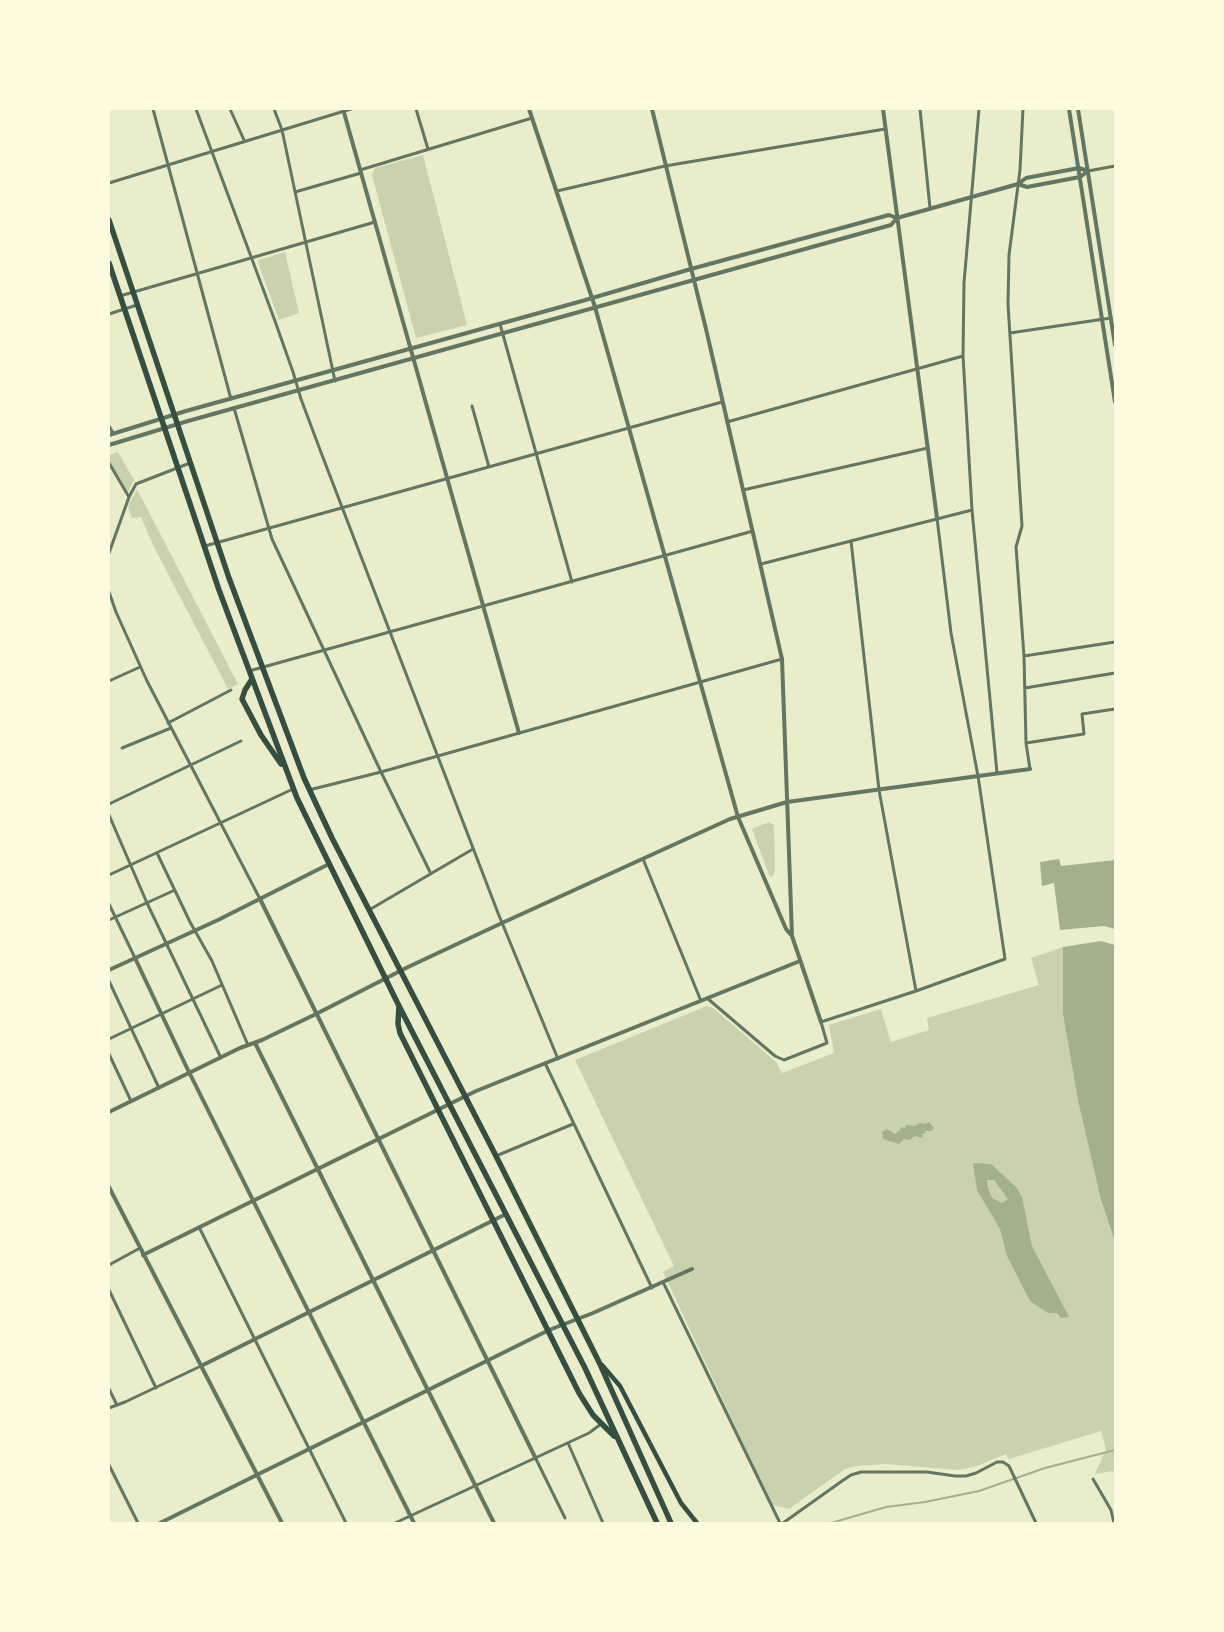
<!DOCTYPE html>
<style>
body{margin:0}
#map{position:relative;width:1224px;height:1632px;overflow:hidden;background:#e9edc9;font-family:"Golos Text",sans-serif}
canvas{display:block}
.frame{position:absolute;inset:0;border:110px solid #fefae0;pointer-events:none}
</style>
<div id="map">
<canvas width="1224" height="1632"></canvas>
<div class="frame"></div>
</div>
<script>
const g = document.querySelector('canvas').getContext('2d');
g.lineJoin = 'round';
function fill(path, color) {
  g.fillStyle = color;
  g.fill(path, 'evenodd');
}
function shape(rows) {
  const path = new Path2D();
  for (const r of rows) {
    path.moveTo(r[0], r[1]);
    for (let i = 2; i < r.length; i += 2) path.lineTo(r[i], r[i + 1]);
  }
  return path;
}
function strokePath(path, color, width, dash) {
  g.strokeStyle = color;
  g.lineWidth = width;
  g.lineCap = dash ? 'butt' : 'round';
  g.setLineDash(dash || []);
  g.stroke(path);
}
fill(shape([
 [423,155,467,325,416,338,372,175,375,168],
 [285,252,299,313,279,320,258,263,259,260],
 [118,452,134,480,128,492,109,461,109,455],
 [137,489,238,684,228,689,153,545,141,517,132,518,128,506],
 [769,822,774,825,775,871,772,877,769,875,752,829],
 [1063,947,1063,1014,1078,1101,1101,1200,1115,1242,1115,1477,1113,1471,1095,1474,1106,1449,1101,1431,1009,1459,1006,1454,977,1466,958,1470,886,1464,857,1466,845,1469,789,1509,772,1505,663,1272,674,1266,575,1060,707,1006,713,1008,776,1062,782,1073,834,1053,829,1025,881,1009,891,1042,929,1030,927,1018,1039,985,1031,958]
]), '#cad2ad');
fill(shape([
 [1059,859,1061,866,1115,860,1115,929,1104,926,1060,930,1054,883,1042,886,1040,862],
 [1101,941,1115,945,1115,1242,1101,1200,1078,1101,1063,1014,1063,947],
 [929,1122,934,1128,931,1131,924,1131,926,1133,922,1134,923,1138,915,1136,909,1140,904,1139,899,1144,883,1139,882,1132,887,1129,895,1134,900,1130,901,1127,905,1128,906,1125,915,1126,920,1123,925,1124],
 [973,1163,991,1164,1016,1187,1022,1197,1032,1246,1069,1317,1061,1318,1057,1313,1048,1313,1030,1301,1007,1256,1000,1229,977,1190],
 [987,1180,994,1180,1008,1199,1002,1203,992,1198,988,1188]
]), '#a3b18a');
strokePath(shape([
 [831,1523,886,1507,925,1502,979,1491,1045,1468,1115,1450]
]), '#a3b18a', 2);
strokePath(shape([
 [153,109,231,399],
 [196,109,275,321,293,372,301,399,322,455,498,913,558,1059],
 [230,109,244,140],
 [274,109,282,130,335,381],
 [416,109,428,149],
 [920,109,930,208],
 [1023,109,1020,170,1009,255,1008,304,1022,526,1016,547,1024,656,1026,743,1030,769],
 [360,170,532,118],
 [1088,171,1115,166],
 [109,183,351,109],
 [557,191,665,166,885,129],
 [295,192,361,173],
 [120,296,375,222],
 [109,314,137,305],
 [500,324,572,582],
 [1010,333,1111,318],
 [963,356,972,510,997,773],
 [472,406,489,467],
 [234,408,272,539,381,772,431,874],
 [727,422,963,356,964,283,979,109],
 [109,426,113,433],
 [109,463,129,497],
 [743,490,928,448],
 [851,541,879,790,916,991],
 [205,546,722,402],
 [109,553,129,497,136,484,190,463],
 [761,564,972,510],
 [109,592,116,612,147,681,260,899],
 [1024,656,1115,642],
 [249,671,753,531],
 [109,681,140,667],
 [1025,688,1115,673],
 [168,723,231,690],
 [1026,743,1084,734,1082,714,1115,709],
 [122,748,171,728],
 [309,790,381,772,782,659],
 [109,804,241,741],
 [109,815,147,903,221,1058],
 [157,853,190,922,212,961,248,1045],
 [643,859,701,1001],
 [109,875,293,789],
 [109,904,135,958],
 [369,910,473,849],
 [109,920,175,890],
 [109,981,159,1088],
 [707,998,775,1056,784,1060,827,1043,821,1022,916,991,1005,959,978,776,951,633,937,518],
 [109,1039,222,985],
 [109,1054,131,1101],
 [545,1063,652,1288],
 [496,1156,573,1124],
 [199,1227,346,1523],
 [109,1265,140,1248],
 [663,1282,780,1523],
 [109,1290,156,1388],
 [109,1389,117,1405],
 [109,1408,125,1402,201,1366],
 [568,1443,603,1523],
 [535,1457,565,1518],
 [109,1465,138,1523],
 [1093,1479,1111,1510,1114,1523],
 [395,1523,589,1433,601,1424],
 [783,1523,842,1481,851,1475,861,1472,927,1472,955,1476,966,1476,976,1473,997,1462,1003,1462,1009,1466,1036,1523]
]), '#617663', 3);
strokePath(shape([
 [343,109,519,733],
 [529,109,595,307,738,817,786,929,792,936],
 [652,109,706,329,782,659,792,936,821,1022],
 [883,109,937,518],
 [1069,109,1115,402],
 [1078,109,1115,345],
 [1018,184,1027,187,1080,177,1088,171],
 [109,435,186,411,582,301,691,269,889,215,897,218],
 [109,445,188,421,891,225,897,218,1018,184,1026,178,1079,168,1088,171],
 [260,899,535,1457],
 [135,958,186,1066,414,1523],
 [109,970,218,920,329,864],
 [255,1043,494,1523],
 [109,1112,240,1048,262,1040,316,1014,408,967,502,923,730,819,787,802,1030,769],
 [109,1187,282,1523],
 [143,1255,476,1091,800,961],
 [201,1366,506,1214],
 [160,1523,549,1330,593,1313,692,1269]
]), '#617663', 4);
strokePath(shape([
 [602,1365,620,1386,681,1503,697,1523]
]), '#344e41', 4.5);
strokePath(shape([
 [109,220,229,578,304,778,332,838,496,1156,599,1362,671,1523],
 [109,263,219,590,297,798,399,1006,585,1368,657,1523],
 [252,679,245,690,242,699,261,735,281,764],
 [399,1006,398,1024,400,1033,579,1393,593,1415,614,1436]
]), '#344e41', 5.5);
</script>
